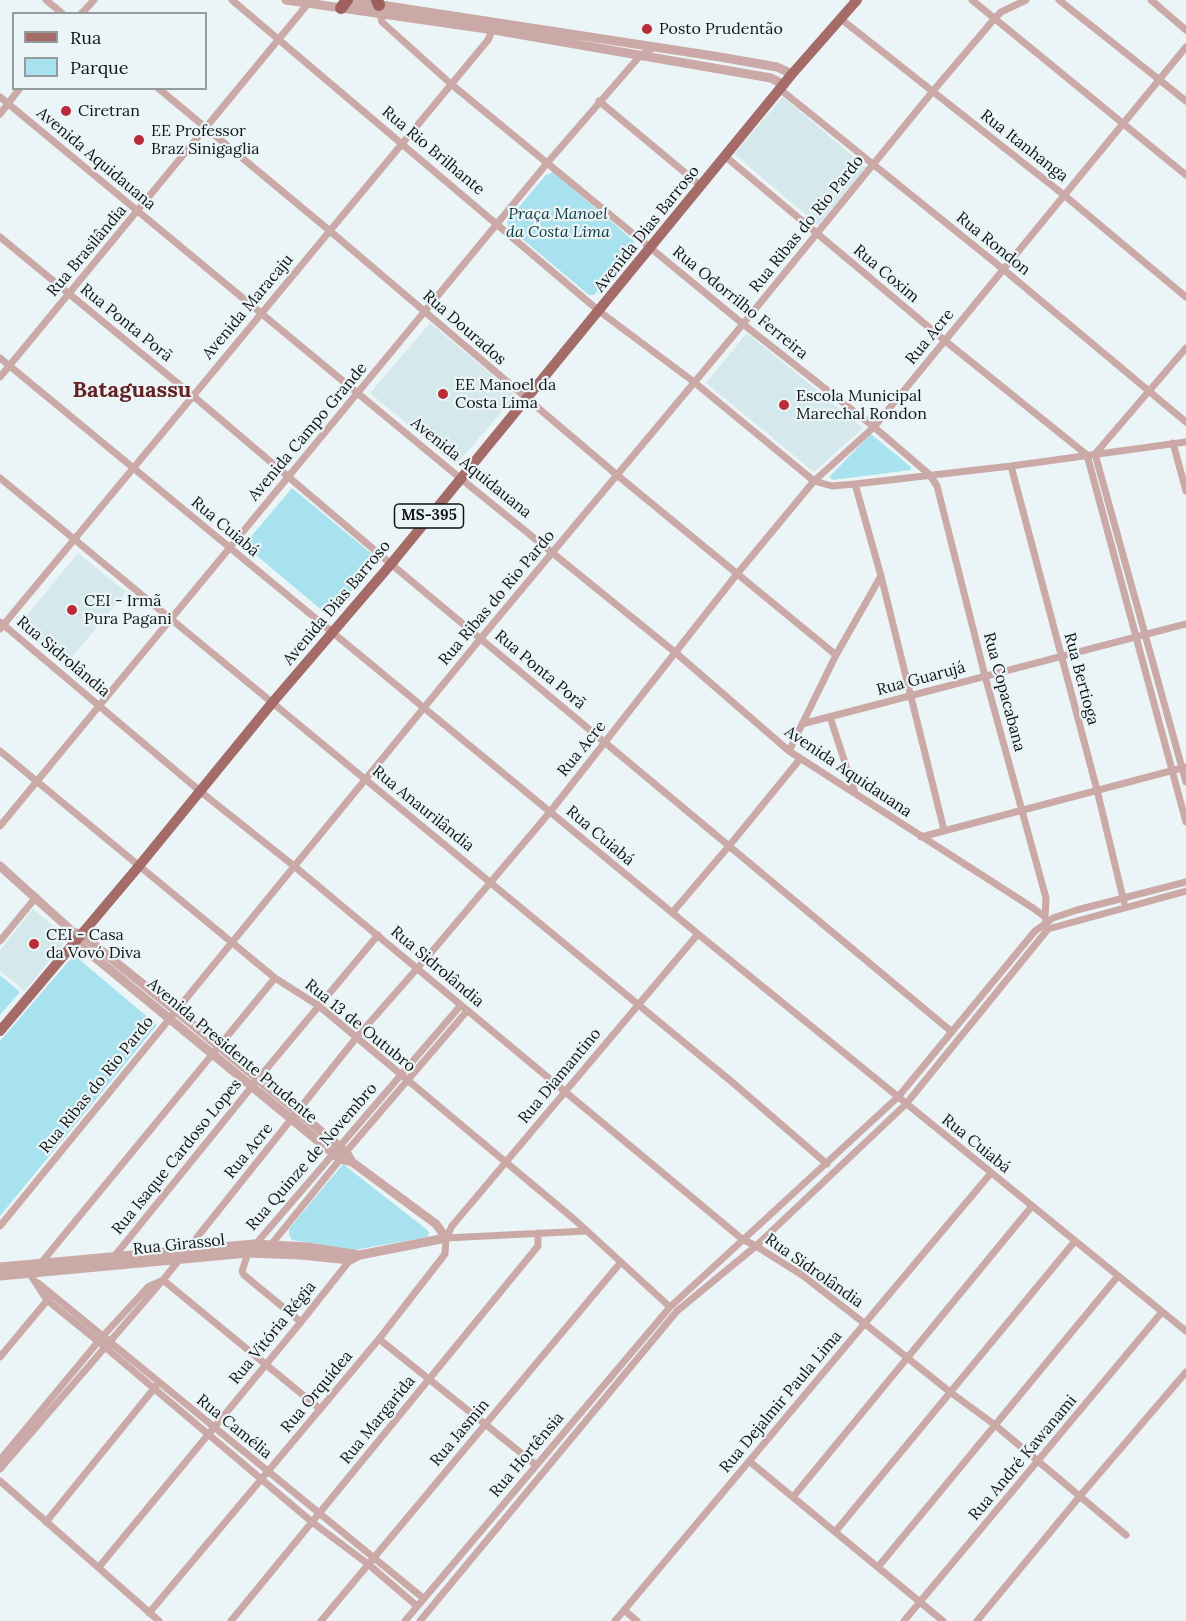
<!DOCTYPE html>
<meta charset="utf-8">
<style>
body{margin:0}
#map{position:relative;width:1186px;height:1621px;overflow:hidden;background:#ebf5f7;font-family:Lora,serif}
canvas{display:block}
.legend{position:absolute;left:12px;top:12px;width:195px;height:78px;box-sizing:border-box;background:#ebf5f7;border:2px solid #949b9d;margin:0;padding:8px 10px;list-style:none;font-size:18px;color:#111515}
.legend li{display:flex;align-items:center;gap:12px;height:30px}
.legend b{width:30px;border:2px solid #949b9d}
</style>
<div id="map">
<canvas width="1186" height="1621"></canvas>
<ul class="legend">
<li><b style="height:8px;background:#a56b68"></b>Rua</li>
<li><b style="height:16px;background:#a8e2ee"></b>Parque</li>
</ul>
</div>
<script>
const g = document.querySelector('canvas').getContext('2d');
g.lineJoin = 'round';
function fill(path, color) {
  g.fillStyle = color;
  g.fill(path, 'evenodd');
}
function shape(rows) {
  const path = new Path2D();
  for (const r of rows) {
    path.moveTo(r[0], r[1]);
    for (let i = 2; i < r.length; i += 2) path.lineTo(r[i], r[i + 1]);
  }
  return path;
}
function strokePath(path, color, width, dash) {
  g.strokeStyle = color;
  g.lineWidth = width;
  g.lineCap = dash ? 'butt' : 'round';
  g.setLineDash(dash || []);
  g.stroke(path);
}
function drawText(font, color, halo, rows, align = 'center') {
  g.font = font + ' Lora,serif';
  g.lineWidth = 4.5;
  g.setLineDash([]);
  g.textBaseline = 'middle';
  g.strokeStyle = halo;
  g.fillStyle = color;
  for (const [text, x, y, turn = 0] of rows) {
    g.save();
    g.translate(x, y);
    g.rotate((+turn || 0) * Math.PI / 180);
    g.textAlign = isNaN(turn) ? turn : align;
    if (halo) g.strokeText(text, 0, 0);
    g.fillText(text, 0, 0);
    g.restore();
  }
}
fill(shape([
 [783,97,867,168,818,225,734,154],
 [430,323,516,395,456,465,370,393],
 [747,333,863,428,814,472,706,383],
 [78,553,126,592,65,666,17,627],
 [33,909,68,938,25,991,0,971,0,950]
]), '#d5e9ed');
fill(shape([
 [553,172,634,241,635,246,594,295,589,295,508,227,507,221,546,175],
 [871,434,911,467,911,470,833,480,829,477],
 [292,488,378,559,330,617,244,545],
 [74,955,157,1025,0,1216,0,1041],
 [0,975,20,992,0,1015],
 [343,1164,426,1229,429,1232,428,1237,354,1250,292,1240,289,1235,289,1229]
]), '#a8e2ee');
strokePath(shape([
 [46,0,63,14],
 [232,0,599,311,694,382,814,481,832,486,855,484,1011,466,1186,442],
 [972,0,1186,175],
 [1059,0,1186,101],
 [1151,0,1186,30],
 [379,10,382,22,451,84,743,324,874,427,930,475,937,486,985,676,1046,898,1045,917],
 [81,14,94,0],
 [841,19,1064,195,1186,297],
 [158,88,330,231,617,475,836,655],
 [781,90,1003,269,1186,422],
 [0,97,460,478,676,653,789,751,1033,908,1045,917,1048,929],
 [599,101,701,186],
 [0,114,20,88],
 [726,157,944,340,1087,455,1186,822],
 [0,237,192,395,391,564,952,1032],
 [1186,348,1095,454,1186,782],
 [0,358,698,934,1186,1331],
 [0,377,311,0],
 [1173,443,1186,491],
 [1011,466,1097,790,1124,902],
 [0,478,732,1082,827,1164],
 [855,484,881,576,944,830],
 [0,622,201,792,294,866,742,1239,756,1246,802,1275,864,1323,950,1392,995,1425,1126,1535],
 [0,629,488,40,494,26],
 [830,717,855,793],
 [802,724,1186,624],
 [0,751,275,978,319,1006,575,1220,670,1307],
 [789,751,836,655,881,576],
 [0,826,548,162,639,57,654,47],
 [921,837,1186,767],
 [672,913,729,846,800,759],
 [0,941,36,897],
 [0,1226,481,638,743,324,933,91,995,18,1001,12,1026,0],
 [446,1238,587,1231],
 [270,1246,346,1152,467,1011],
 [113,1258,258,1079,378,935],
 [41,1263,275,978],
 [28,1271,47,1300,105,1347,312,1522,368,1564,417,1606],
 [163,1280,320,1409],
 [38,1283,423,1598],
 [301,1322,244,1275,242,1271,248,1253,461,1005],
 [379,1339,536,1465],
 [0,1357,50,1297],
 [0,1460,102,1337,148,1287,161,1281],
 [749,1461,943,1621],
 [0,1469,163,1280,356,1038,429,955,550,812,737,574,814,481,874,427,1186,47],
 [0,1481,159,1621],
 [793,1497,1032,1206],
 [46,1522,156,1386],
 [835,1532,1075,1241],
 [99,1567,301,1322,350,1260,350,1257],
 [878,1567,1118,1276],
 [624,1610,637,1621],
 [149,1613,379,1339,445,1254,446,1238,452,1226,698,934],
 [231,1621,538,1246,538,1233],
 [321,1621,621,1262],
 [405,1621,670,1307,898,1097,1035,931,1053,918,1077,910,1186,882],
 [420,1621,677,1311,756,1246,906,1104,1048,929,1186,891],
 [615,1621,991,1173],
 [904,1621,1162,1312],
 [977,1621,1080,1496,1186,1372]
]), '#cba9a7', 7);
strokePath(shape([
 [286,0,494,30,771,78,784,85],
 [349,0,720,57,777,67,792,74],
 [0,866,73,932,81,934,176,1011,346,1152,352,1162,436,1224,446,1238,360,1255,350,1260,301,1255,248,1253,0,1276],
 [74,937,75,941,334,1154,340,1159,352,1162],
 [0,1267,254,1244,307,1247,360,1255]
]), '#cba9a7', 9);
strokePath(shape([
 [0,1031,139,866,272,703,391,564,792,74,857,0]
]), '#a56b68', 10);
strokePath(shape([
 [377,0,379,5],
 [341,8,347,0]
]), '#9d605d', 12);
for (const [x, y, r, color] of [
 [647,29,6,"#bb2b35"],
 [66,111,6,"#bb2b35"],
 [139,140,6,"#bb2b35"],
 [443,394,6,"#bb2b35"],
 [784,405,6,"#bb2b35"],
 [72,610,6,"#bb2b35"],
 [34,944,6,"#bb2b35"]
]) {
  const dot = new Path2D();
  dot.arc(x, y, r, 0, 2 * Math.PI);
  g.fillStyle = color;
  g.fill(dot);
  strokePath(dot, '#ebf5f7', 2);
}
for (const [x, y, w] of [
 [429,516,69]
]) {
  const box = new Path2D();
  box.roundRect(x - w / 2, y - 12, w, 24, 4.5);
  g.fillStyle = '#ebf5f7';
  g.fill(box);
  strokePath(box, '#111515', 1.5);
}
drawText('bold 15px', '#111515', null, [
 ["MS-395",429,516]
]);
drawText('16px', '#111515', '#ebf5f7', [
 ["Posto Prudentão",659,29],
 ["Ciretran",78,111],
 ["EE Professor",151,131],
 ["Braz Sinigaglia",151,149],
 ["EE Manoel da",455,385],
 ["Costa Lima",455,403],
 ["Escola Municipal",796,396],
 ["Marechal Rondon",796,414],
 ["CEI - Irmã",84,601],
 ["Pura Pagani",84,619],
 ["CEI - Casa",46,935],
 ["da Vovó Diva",46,953]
], 'left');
drawText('16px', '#111515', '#ebf5f7', [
 ["Rua Itanhanga",1024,146,38],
 ["Rua Rio Brilhante",433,151,40],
 ["Avenida Aquidauana",96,159,40],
 ["Rua Ribas do Rio Pardo",807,224,-51],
 ["Avenida Dias Barroso",647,229,-51],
 ["Rua Rondon",993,244,39],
 ["Rua Brasilândia",87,251,-50],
 ["Rua Coxim",886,274,40],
 ["Rua Odorrilho Ferreira",740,303,39],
 ["Avenida Maracaju",248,307,-50],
 ["Rua Ponta Porã",126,323,39],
 ["Rua Dourados",464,328,41],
 ["Rua Acre",930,337,-51],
 ["Avenida Campo Grande",308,432,-50],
 ["Avenida Aquidauana",471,468,39],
 ["Rua Cuiabá",225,527,40],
 ["Rua Ribas do Rio Pardo",497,598,-50],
 ["Avenida Dias Barroso",337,603,-50],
 ["Rua Sidrolândia",63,657,40],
 ["Rua Ponta Porã",540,670,40],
 ["Rua Guarujá",921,679,-15],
 ["Rua Bertioga",1081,679,75],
 ["Rua Copacabana",1004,692,75],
 ["Rua Acre",582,749,-51],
 ["Avenida Aquidauana",848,772,34],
 ["Rua Anaurilândia",423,809,39],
 ["Rua Cuiabá",600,836,40],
 ["Rua Sidrolândia",437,967,40],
 ["Rua 13 de Outubro",360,1026,39],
 ["Avenida Presidente Prudente",232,1051,40],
 ["Rua Diamantino",560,1076,-50],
 ["Rua Ribas do Rio Pardo",97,1085,-51],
 ["Rua Cuiabá",976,1144,39],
 ["Rua Acre",249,1151,-51],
 ["Rua Isaque Cardoso Lopes",177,1157,-51],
 ["Rua Quinze de Novembro",312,1157,-49],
 ["Rua Girassol",179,1245,-6],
 ["Rua Sidrolândia",814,1271,35],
 ["Rua Vitória Régia",273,1333,-51],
 ["Rua Orquídea",317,1392,-50],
 ["Rua Dejalmir Paula Lima",781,1402,-50],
 ["Rua Margarida",378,1420,-51],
 ["Rua Camélia",234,1427,39],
 ["Rua Jasmin",460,1433,-50],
 ["Rua Hortênsia",527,1455,-50],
 ["Rua André Kawanami",1023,1458,-50]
]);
drawText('italic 16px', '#0b363e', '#ebf5f7', [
 ["Praça Manoel",558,214],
 ["da Costa Lima",558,232]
]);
drawText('bold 22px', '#652021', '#ebf5f7', [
 ["Bataguassu",132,391]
]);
</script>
